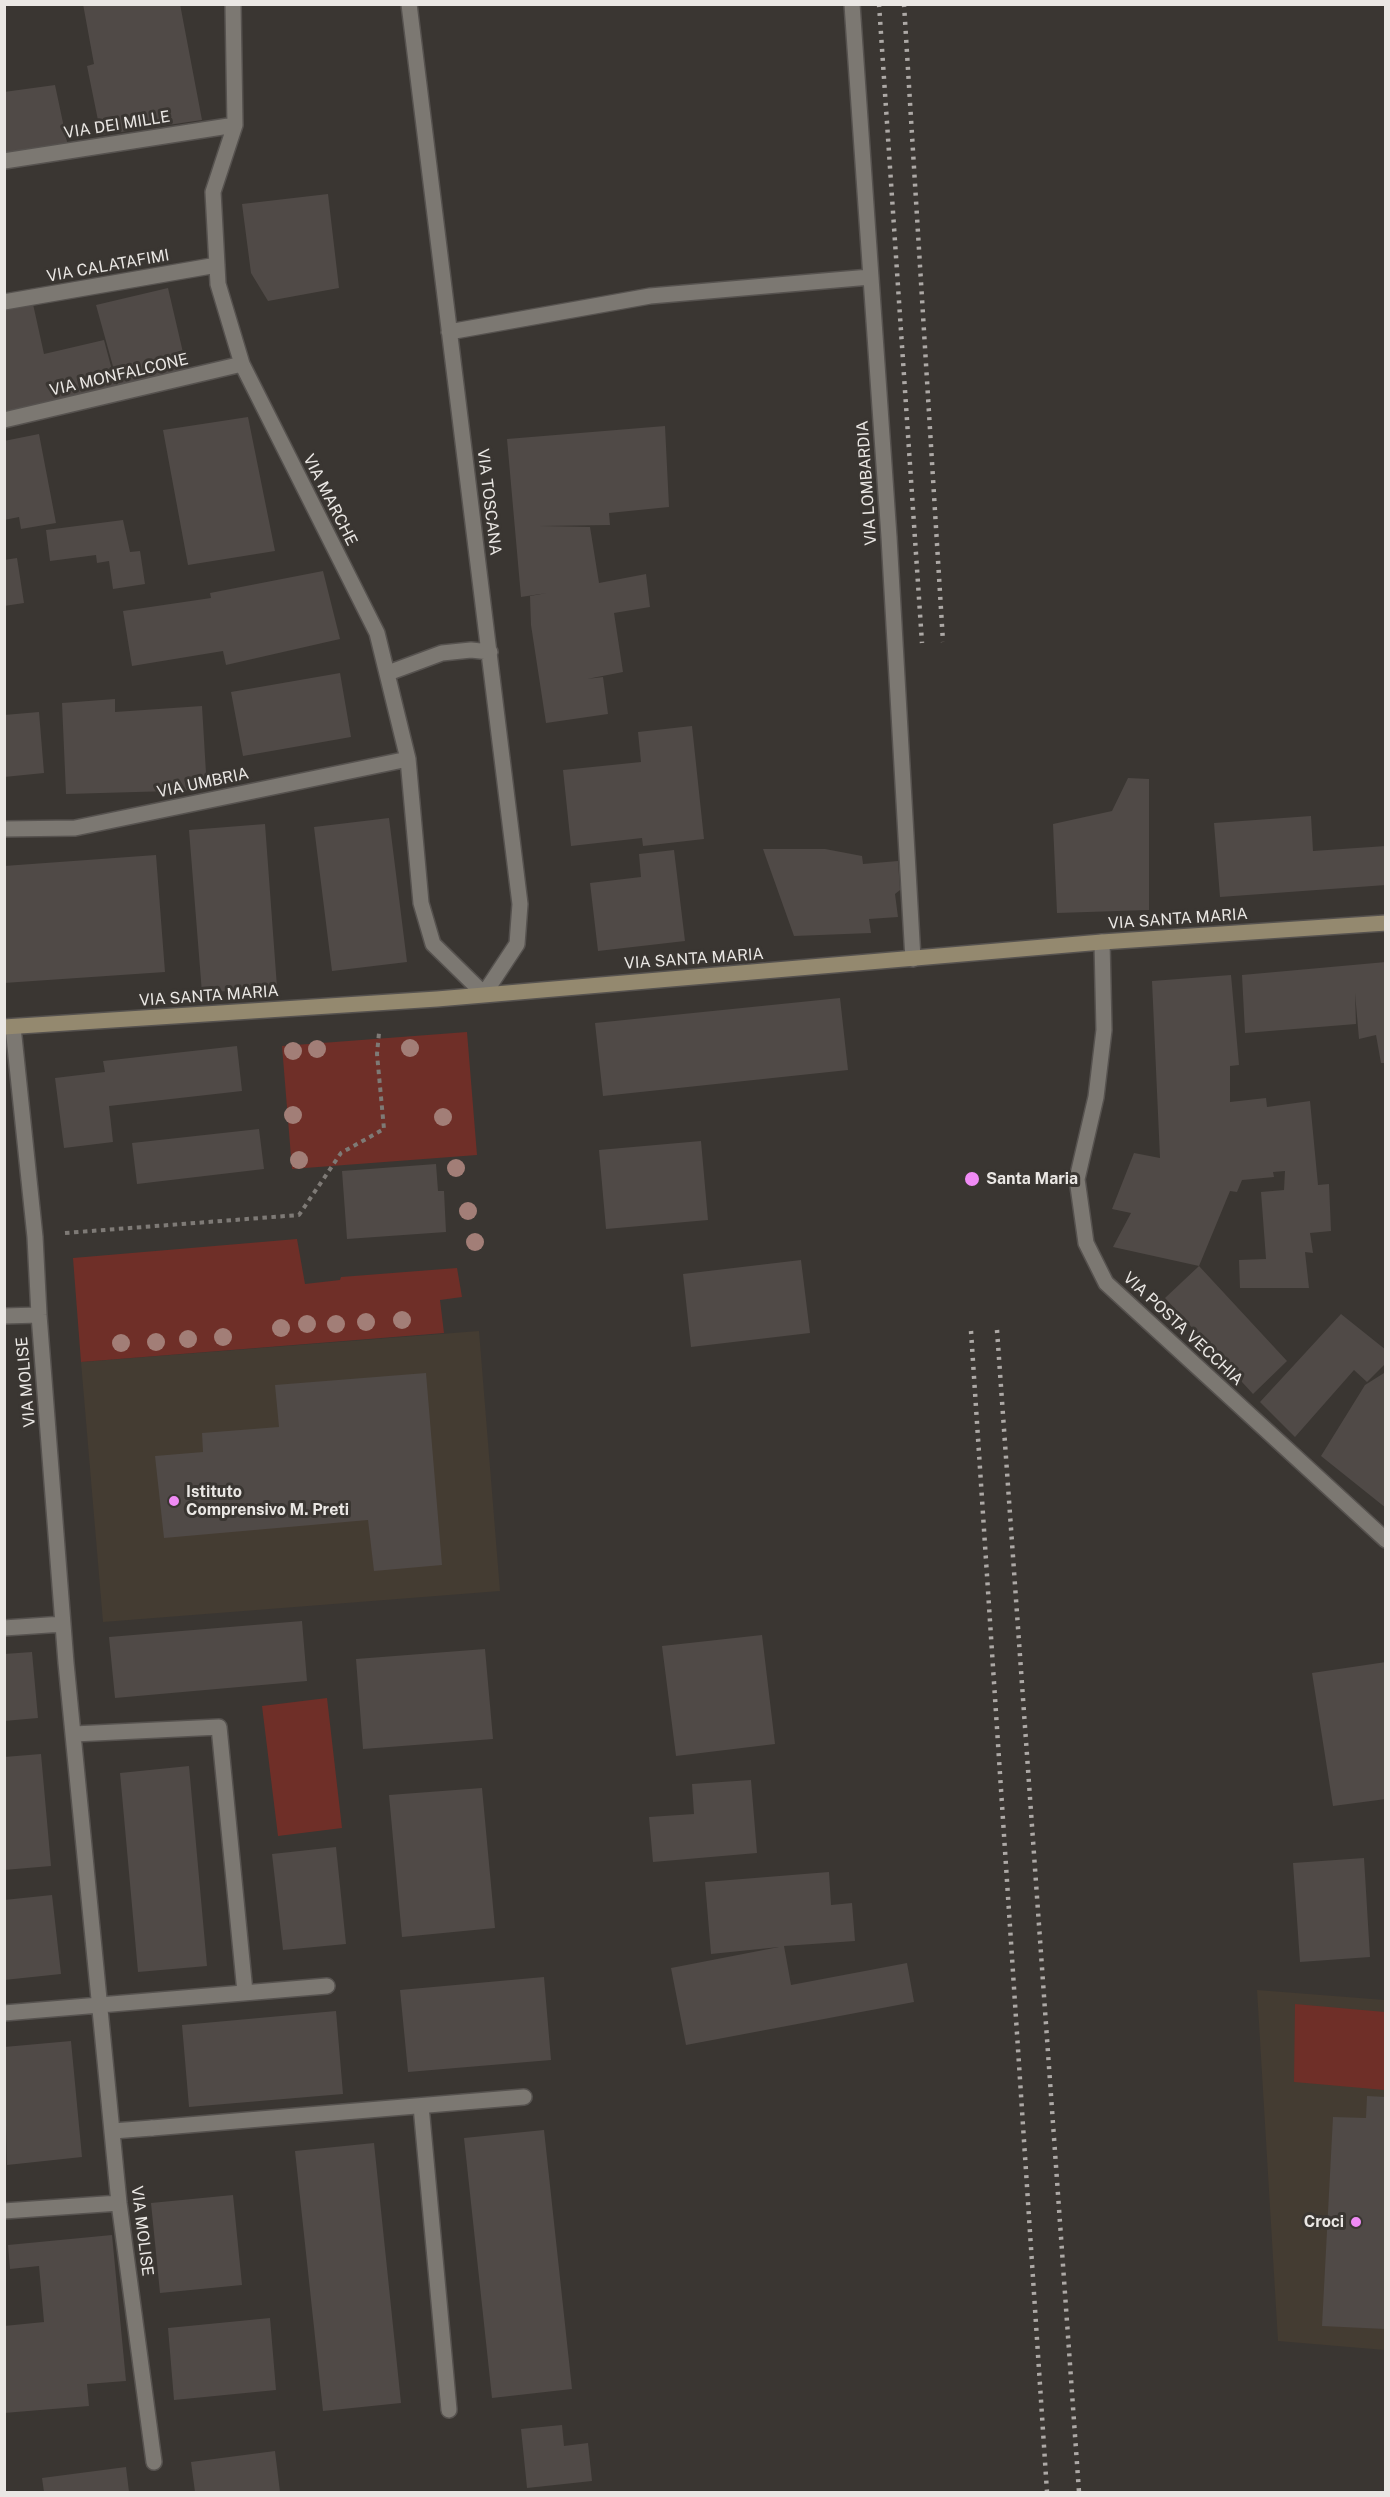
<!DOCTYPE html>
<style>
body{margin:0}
#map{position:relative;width:1390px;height:2497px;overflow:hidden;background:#3a3632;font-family:"Public Sans",sans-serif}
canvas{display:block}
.frame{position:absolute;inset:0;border:6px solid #eae7e4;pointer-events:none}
</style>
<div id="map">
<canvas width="1390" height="2497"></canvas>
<div class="frame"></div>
</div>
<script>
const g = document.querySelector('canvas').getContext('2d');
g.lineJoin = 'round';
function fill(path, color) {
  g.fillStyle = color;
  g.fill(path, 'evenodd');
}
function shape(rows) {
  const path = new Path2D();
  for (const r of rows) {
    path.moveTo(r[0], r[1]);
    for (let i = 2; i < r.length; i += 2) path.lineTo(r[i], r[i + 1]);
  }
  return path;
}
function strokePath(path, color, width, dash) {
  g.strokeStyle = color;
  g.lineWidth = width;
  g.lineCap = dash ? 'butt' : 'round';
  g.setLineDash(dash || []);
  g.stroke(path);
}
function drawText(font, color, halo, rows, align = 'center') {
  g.font = font + ' "Public Sans",sans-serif';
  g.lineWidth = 6;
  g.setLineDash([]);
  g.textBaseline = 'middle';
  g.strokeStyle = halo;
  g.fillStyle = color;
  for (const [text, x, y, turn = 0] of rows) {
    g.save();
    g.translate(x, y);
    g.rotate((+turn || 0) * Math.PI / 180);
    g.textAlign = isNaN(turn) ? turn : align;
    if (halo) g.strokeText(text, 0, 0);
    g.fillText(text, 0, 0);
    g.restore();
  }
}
fill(shape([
 [479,1331,500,1591,103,1622,81,1362],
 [1257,1990,1385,2000,1385,2350,1278,2341]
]), '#443c32');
fill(shape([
 [467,1032,477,1155,292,1169,282,1046],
 [297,1239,305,1284,340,1280,341,1277,457,1268,462,1297,440,1300,444,1333,81,1362,73,1258],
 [327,1698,342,1828,278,1836,262,1706],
 [1295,2004,1385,2012,1385,2090,1294,2082]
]), '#6f2f28');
fill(shape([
 [83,4,180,4,202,120,101,135,87,66,94,64],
 [55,85,69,151,4,161,4,92],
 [328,194,339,288,268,301,251,273,242,204],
 [168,288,188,374,119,388,96,305],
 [33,304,44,354,104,340,116,385,4,412,4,309],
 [248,417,275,551,188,565,163,430],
 [665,426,669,507,609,513,610,525,540,526,590,527,599,583,646,574,650,607,614,613,623,672,587,679,603,677,608,714,546,723,531,625,530,596,547,593,521,597,507,439],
 [39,434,56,523,21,529,19,517,4,520,4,441],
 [123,520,130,552,140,551,145,584,113,589,109,561,97,563,96,555,50,561,46,530],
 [17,558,24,603,4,606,4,560],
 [323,571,340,639,226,665,223,651,132,666,123,611,211,598,210,593],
 [340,673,351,737,243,756,231,692],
 [115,699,115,712,202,706,207,790,66,794,62,703],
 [39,712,44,773,4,777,4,715],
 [692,726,704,839,643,846,642,838,571,846,563,770,641,762,638,732],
 [1128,778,1149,779,1149,910,1057,913,1053,824,1112,811],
 [1311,816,1313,851,1386,846,1386,885,1220,897,1214,823],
 [389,818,407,962,332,971,314,827],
 [265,824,277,987,202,993,189,830],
 [763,849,825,849,862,856,863,864,898,861,900,890,895,894,898,917,869,919,871,933,794,936],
 [674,850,685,941,598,951,590,883,641,877,639,854],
 [156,855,165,972,4,983,4,866],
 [1386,962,1386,1063,1381,1063,1376,1035,1359,1039,1355,993,1356,1024,1245,1033,1242,975],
 [1231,975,1239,1065,1230,1066,1230,1102,1266,1098,1267,1107,1310,1101,1318,1185,1329,1184,1331,1231,1310,1233,1313,1253,1305,1252,1309,1288,1240,1288,1239,1260,1266,1259,1261,1192,1284,1190,1285,1171,1273,1172,1274,1177,1242,1180,1237,1192,1230,1191,1199,1266,1113,1247,1131,1213,1112,1209,1134,1153,1160,1158,1152,981],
 [840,998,848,1070,603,1096,595,1023],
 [237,1046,242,1091,109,1106,113,1142,64,1148,55,1078,105,1072,103,1061],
 [259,1129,264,1169,137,1184,132,1143],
 [701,1141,708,1220,606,1229,599,1150],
 [436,1164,438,1191,444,1191,446,1232,347,1239,342,1171],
 [801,1260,810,1333,691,1347,683,1274],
 [1199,1266,1287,1361,1253,1394,1165,1298],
 [1341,1314,1386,1350,1386,1363,1367,1382,1354,1370,1295,1437,1260,1402],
 [426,1373,442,1565,374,1571,368,1520,164,1538,155,1456,203,1452,202,1433,279,1427,275,1385],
 [1384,1373,1386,1375,1386,1508,1321,1456,1365,1385],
 [302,1621,307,1681,115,1698,109,1637],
 [762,1635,775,1744,676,1756,662,1646],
 [485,1649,493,1739,363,1749,356,1659],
 [32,1652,38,1718,4,1721,4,1654],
 [1386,1662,1386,1799,1333,1806,1312,1673],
 [41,1754,51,1866,4,1870,4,1757],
 [189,1766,207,1966,138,1972,120,1773],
 [751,1780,757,1853,653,1862,649,1817,694,1814,692,1784],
 [482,1788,495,1928,402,1937,389,1795],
 [336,1847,346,1944,283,1950,272,1854],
 [1364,1858,1370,1957,1300,1962,1293,1863],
 [829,1872,831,1905,852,1903,855,1941,784,1946,791,1985,907,1963,914,2002,686,2045,671,1968,779,1947,711,1954,705,1882],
 [52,1895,61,1974,4,1980,4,1900],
 [544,1977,551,2060,408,2072,400,1990],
 [336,2011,343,2094,189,2107,182,2025],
 [71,2041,82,2157,7,2165,4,2047],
 [1367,2096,1386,2097,1386,2329,1322,2326,1333,2117,1366,2118],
 [544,2130,572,2389,492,2398,464,2138],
 [374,2143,401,2403,323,2411,295,2151],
 [233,2195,242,2285,160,2293,151,2203],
 [112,2235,126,2381,87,2384,89,2406,4,2413,4,2326,44,2322,39,2266,10,2269,8,2245],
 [270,2318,276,2390,174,2400,168,2328],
 [562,2425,564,2446,588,2443,592,2481,527,2488,521,2429],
 [275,2451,280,2492,195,2492,191,2462],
 [126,2467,129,2492,44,2492,42,2478]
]), '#504a47');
const lane = shape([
 [421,2106,449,2410],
 [152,2128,524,2097]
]);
const street = shape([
 [233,4,235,125,213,192,218,284,242,364,377,633,408,759,421,903,433,944,484,994,517,944,520,904,409,4],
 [852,4,889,537,913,959],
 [4,161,235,125],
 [4,302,217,265],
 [449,332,650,296,870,277],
 [4,420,242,364],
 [388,673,442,653,471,650,490,652],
 [4,829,75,828,408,759],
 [1102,942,1104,1030,1096,1097,1077,1179,1086,1243,1106,1283,1386,1540],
 [13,1027,35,1237,39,1315,66,1663,119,2203,154,2462],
 [4,1316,39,1315],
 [4,1628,63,1624],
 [74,1734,219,1727,245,1992],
 [4,2013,327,1986],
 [113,2131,152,2128],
 [4,2211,119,2203]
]);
const secondary = shape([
 [4,1027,437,999,1102,942,1386,923]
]);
strokePath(lane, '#56524f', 18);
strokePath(street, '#56524f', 18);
strokePath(secondary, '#56524f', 18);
strokePath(shape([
 [65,1233,299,1215,341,1153,384,1129,377,1054,379,1033]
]), '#7e7a76', 4, [4.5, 4.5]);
strokePath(lane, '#7c7872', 15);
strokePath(street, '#7c7872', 15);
strokePath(secondary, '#94896f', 15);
strokePath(shape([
 [879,4,922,643],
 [904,4,943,642],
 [997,1330,1079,2492],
 [971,1331,1047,2492]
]), '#ada9a6', 4.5, [3, 6]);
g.fillStyle = '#a27e77';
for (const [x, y] of [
 [410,1048],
 [317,1049],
 [293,1051],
 [293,1115],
 [443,1117],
 [299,1160],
 [456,1168],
 [468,1211],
 [475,1242],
 [402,1320],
 [366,1322],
 [307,1324],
 [336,1324],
 [281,1328],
 [223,1337],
 [188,1339],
 [156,1342],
 [121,1343]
]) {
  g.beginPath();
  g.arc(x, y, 9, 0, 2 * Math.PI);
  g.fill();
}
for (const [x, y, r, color] of [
 [972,1179,8,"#f08bf5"],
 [174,1501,6,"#f08bf5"],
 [1356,2222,6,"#f08bf5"]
]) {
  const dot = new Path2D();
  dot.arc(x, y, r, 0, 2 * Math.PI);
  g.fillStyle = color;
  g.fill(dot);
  strokePath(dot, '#3a3632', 2);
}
drawText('16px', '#eae7e4', '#3a3632', [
 ["VIA DEI MILLE",117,125,-9],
 ["VIA CALATAFIMI",108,266,-10],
 ["VIA MONFALCONE",119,375,-13],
 ["VIA LOMBARDIA",867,483,-94],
 ["VIA MARCHE",330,500,63],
 ["VIA TOSCANA",489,502,83],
 ["VIA UMBRIA",203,783,-12],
 ["VIA SANTA MARIA",1178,919,-4],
 ["VIA SANTA MARIA",694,959,-4],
 ["VIA SANTA MARIA",209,996,-4],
 ["VIA POSTA VECCHIA",1183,1329,43],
 ["VIA MOLISE",26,1382,-95],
 ["VIA MOLISE",142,2231,83]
]);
drawText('bold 16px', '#eae7e4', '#3a3632', [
 ["Santa Maria",986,1179],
 ["Istituto",186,1492],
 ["Comprensivo M. Preti",186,1510],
 ["Croci",1344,2222,"right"]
], 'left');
</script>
